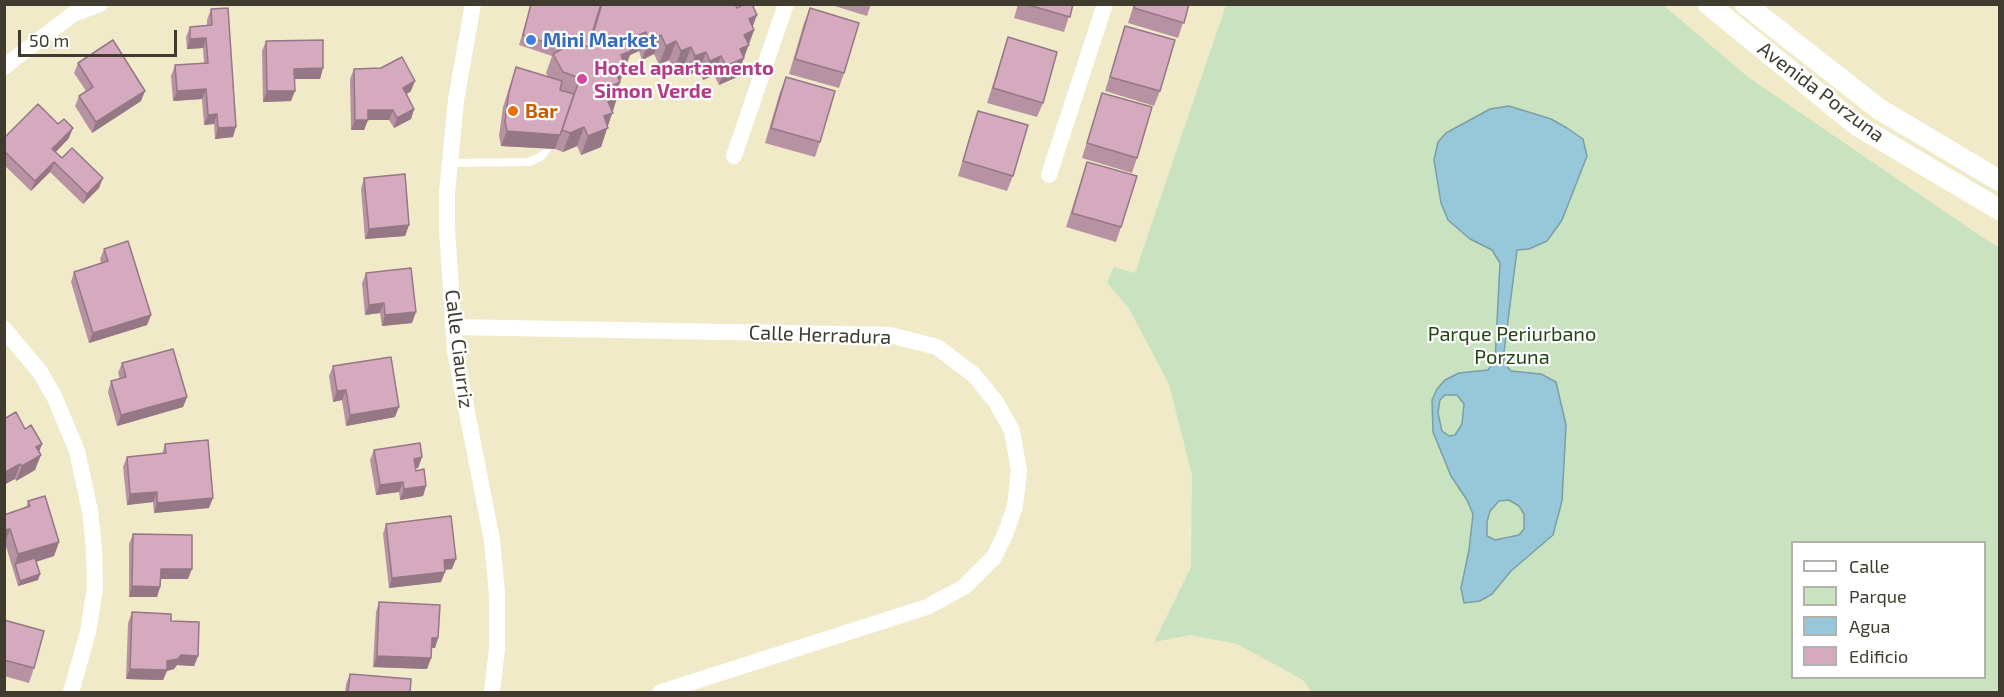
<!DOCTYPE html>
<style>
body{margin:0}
#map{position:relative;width:2004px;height:697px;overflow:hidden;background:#f1eac9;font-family:"Exo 2",sans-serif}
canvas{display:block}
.frame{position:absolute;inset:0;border:6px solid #3f3c2f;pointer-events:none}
.legend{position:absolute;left:1791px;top:541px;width:195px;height:138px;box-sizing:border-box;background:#fff;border:2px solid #b2b1ac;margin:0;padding:8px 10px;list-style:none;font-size:18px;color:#3f3c2f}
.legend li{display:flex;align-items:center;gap:12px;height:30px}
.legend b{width:30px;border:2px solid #b2b1ac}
.scale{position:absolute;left:18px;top:30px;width:159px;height:27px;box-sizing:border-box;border:3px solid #3f3c2f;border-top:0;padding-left:8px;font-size:18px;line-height:21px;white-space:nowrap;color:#3f3c2f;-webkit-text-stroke:4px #fff;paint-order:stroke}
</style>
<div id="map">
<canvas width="2004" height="697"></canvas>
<div class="frame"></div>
<ul class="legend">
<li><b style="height:8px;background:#fff"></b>Calle</li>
<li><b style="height:16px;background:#c9e2c0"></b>Parque</li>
<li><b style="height:16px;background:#96c8d9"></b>Agua</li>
<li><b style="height:16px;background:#d5aabe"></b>Edificio</li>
</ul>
<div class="scale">50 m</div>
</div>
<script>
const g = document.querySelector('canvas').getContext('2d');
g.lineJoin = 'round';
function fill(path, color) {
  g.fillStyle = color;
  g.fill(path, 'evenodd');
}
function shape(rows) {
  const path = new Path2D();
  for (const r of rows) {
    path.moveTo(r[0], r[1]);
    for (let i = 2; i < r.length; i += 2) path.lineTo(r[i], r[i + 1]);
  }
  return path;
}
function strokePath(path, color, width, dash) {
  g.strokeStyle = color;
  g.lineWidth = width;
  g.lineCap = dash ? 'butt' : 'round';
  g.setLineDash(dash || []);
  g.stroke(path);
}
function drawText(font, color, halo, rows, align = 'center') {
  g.font = font + ' "Exo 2",sans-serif';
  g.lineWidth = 4.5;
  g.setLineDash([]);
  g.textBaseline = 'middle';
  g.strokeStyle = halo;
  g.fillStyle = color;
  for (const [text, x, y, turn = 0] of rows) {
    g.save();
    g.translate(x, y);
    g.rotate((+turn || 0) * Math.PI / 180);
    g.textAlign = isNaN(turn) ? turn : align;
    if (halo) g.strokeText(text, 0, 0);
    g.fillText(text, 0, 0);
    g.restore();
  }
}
fill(shape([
 [1226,5,1663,5,1748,77,1982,237,1999,247,1999,692,1312,692,1303,680,1237,644,1190,635,1154,642,1191,567,1192,475,1169,384,1128,307,1107,283,1114,267,1135,273],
 [1792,542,1984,542,1984,678,1792,678]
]), '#c9e2c0');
const water = shape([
 [1509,106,1551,119,1567,128,1583,139,1587,156,1562,220,1547,241,1529,249,1517,250,1504,352,1504,363,1511,371,1541,374,1556,382,1566,425,1562,501,1553,535,1511,571,1492,594,1480,601,1464,603,1461,588,1469,550,1473,514,1467,500,1451,476,1433,432,1432,400,1437,389,1445,380,1459,373,1488,370,1495,361,1500,263,1492,250,1470,239,1448,220,1441,203,1434,160,1438,142,1446,133,1490,109,1509,106],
 [1445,395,1457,395,1464,404,1462,424,1455,435,1449,436,1442,431,1438,413,1440,400,1445,395],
 [1509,500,1519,506,1524,514,1524,529,1519,535,1495,540,1487,536,1487,522,1490,511,1499,501,1509,500]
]);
fill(water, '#96c8d9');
strokePath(water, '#7c9ea6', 1.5);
strokePath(shape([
 [450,163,529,162,542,156,547,149]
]), '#fff', 8);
strokePath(shape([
 [473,4,456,100,447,193,447,229,455,351,492,540,497,594,497,648,492,692],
 [4,67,73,14,100,4],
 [734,156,786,4],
 [1049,175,1105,4],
 [453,327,890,335,937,347,974,375,996,402,1012,431,1019,470,1015,506,1006,532,994,557,964,587,927,607,661,692],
 [4,329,40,372,54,396,77,451,90,511,94,549,95,588,88,632,71,692]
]), '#fff', 16);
strokePath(shape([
 [1708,4,1858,126,2000,210],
 [1745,4,1879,109,2000,181]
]), '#fff', 21);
fill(shape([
 [531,4,735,4,754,30,737,77,719,85,714,75,703,80,699,71,688,75,684,66,674,70,669,60,659,65,654,54,642,60,639,51,630,55,620,81,620,82,616,95,617,98,601,147,581,155,577,146,563,152,555,149,501,146,499,136,503,107,516,67,548,77,546,73,552,56,519,45],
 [828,4,871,4,867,16],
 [1018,4,1073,4,1064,32,1014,18],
 [1134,4,1189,4,1178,38,1128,23],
 [810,8,844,73,839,88,789,74,804,23],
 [211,9,233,137,215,139,214,124,204,125,202,99,173,101,171,76,175,65,204,63,203,48,187,49,186,37,190,27,207,26,207,20],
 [1125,26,1160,91,1154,106,1105,91],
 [1008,37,1043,103,1037,117,987,103],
 [266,41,323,68,320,79,294,79,291,101,263,102,262,51],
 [78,63,141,101,92,133,75,106,79,96,86,91,74,73],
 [354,69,411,91,407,94,414,109,411,119,394,128,389,120,368,120,364,130,351,130,350,79],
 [786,77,820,142,815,157,765,143,780,92],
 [1102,93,1137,158,1132,173,1082,158],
 [978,111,1013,176,1007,191,958,176,973,125],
 [4,138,69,138,56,152,99,188,83,204,50,172,31,191,4,165],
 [1087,162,1121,227,1116,242,1066,227],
 [364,178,409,225,405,236,365,239,361,189],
 [104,249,151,315,147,325,89,343,71,282,74,272,101,263,100,259],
 [366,273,412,323,382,326,380,313,365,315,362,283],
 [122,363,187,397,183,407,117,426,108,392,111,381,120,379,118,373],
 [333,366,395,417,346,426,342,400,333,402,329,376],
 [25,429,39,452,35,470,16,481,15,479],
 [165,444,209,508,154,513,153,502,127,505,123,467,127,457,162,454],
 [374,450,422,457,418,468,415,468,416,471,426,486,423,496,400,500,399,492,376,495,370,460],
 [28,501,59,542,54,556,36,562,40,574,38,580,18,586,5,543,4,515,26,508],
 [386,524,452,569,445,570,445,572,441,582,389,588,383,534],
 [133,534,188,579,160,579,160,587,157,597,129,597,129,544],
 [379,602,438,638,435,648,432,648,431,658,427,669,373,667,376,612],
 [132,612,171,621,198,656,194,666,177,665,174,669,167,671,163,680,126,679,128,623],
 [4,620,34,668,29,683,4,676],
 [350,674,410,693,345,693,346,684]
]), '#b792a3');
fill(shape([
 [757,15,751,31,754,30,737,77,719,85,726,66,749,19],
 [646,32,639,51,630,55,624,70,614,99,617,98,601,147,581,155,588,136,608,89,627,40],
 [661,35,654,54,642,60,649,40],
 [206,38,203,48,187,49,190,39],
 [676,41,669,60,659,65,666,46],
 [691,47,684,66,674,70,681,51],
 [706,52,699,71,688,75,695,56],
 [721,56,714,75,703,80,710,61],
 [323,68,320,79,290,79,294,69],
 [415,81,411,91,400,98,403,88],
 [206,89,202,99,173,101,177,91],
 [145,91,141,101,92,133,96,122],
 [267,91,295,91,291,101,263,102],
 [414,109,411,119,394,128,397,118],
 [368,110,393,110,389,120,368,120,364,130,351,130,355,120],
 [217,114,214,124,204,125,208,115],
 [236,127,233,137,215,139,218,128],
 [584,127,577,146,563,152,570,133],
 [73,128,69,138,49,159,52,149],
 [507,131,560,135,555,149,501,146],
 [54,162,50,172,31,191,35,181],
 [103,178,99,188,83,204,87,194],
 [409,225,405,236,365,239,369,229],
 [384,303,380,313,365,315,369,305],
 [416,312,412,323,382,326,385,315],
 [151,315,147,325,89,343,93,333],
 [346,390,342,400,333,402,337,391],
 [187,397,183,407,117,426,121,415],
 [399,407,395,417,346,426,350,415],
 [42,444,37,458,41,455,35,470,16,481,22,466,36,447],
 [422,457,418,468,410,469,414,459],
 [20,464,15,479,4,485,4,473],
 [403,482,399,492,376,495,380,485],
 [426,486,423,496,400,500,404,489],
 [157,492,153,502,127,505,130,494],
 [213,498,209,508,154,513,157,503],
 [10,529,5,543,4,544,4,530],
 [59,542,54,556,16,568,15,564,18,554],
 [456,559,452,569,440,570,444,560],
 [161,569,192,569,188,579,157,579],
 [445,572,441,582,389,588,392,578],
 [40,574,38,580,18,586,20,581],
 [132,586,160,587,157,597,129,597],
 [432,638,438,638,435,648,428,648],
 [181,655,198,656,194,666,177,665,174,669,167,671,163,680,126,679,130,669,167,661],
 [377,656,431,658,427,669,373,667]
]), '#957785');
const building = shape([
 [531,4,601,4,588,47,574,42,563,48,523,35,531,4],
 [602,4,735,4,737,8,744,4,752,4,757,15,749,19,754,30,744,35,749,45,740,49,744,58,726,66,721,56,710,61,706,52,695,56,691,47,681,51,676,41,666,46,661,35,649,40,646,32,627,40,631,51,621,55,625,66,615,70,620,82,612,86,617,98,608,102,613,113,604,116,608,128,588,136,584,127,570,133,562,130,580,78,563,72,553,54,574,42,589,47,602,4],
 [1025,4,1073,4,1070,17,1025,4],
 [1135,4,1189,4,1184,23,1134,8,1135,4],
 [228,8,236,127,218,128,217,114,208,115,206,89,177,91,175,65,208,63,206,38,190,39,190,27,212,25,211,9,228,8],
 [810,8,859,23,844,73,795,59,810,8],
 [1125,26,1175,40,1160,91,1110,77,1125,26],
 [1008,37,1057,52,1043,103,993,88,1008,37],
 [113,40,145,91,96,122,79,96,93,87,78,63,113,40],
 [323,40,323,68,294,69,295,91,267,91,266,41,323,40],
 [402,57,415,81,403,88,414,109,397,118,393,110,368,110,368,120,355,120,354,69,381,68,402,57],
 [516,67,562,81,560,90,574,94,560,135,507,131,505,121,509,92,516,67],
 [786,77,835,91,820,142,771,128,786,77],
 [1102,93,1152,107,1137,158,1087,143,1102,93],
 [38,104,58,124,64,119,73,128,52,149,62,158,72,148,103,178,87,194,54,162,35,181,4,151,4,138,38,104],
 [978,111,1028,125,1013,176,963,161,978,111],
 [1087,162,1137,176,1121,227,1072,213,1087,162],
 [405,174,409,225,369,229,364,178,405,174],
 [128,241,151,315,93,333,74,272,108,261,104,249,128,241],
 [411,268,416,312,385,315,384,303,369,305,366,273,411,268],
 [173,349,187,397,121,415,111,381,126,377,122,363,173,349],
 [391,357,399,407,350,415,346,390,337,391,333,366,391,357],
 [16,412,25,429,31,425,42,444,36,447,41,455,22,466,20,464,4,473,4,419,16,412],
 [208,440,213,498,157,503,157,492,130,494,127,457,166,453,165,444,208,440],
 [420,443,422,457,414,459,416,471,424,469,426,486,404,489,403,482,380,485,374,450,420,443],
 [45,496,59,542,18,554,10,529,4,530,4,515,30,506,28,501,45,496],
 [451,516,456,559,444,560,445,572,392,578,386,524,451,516],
 [133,534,192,535,192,569,161,569,160,587,132,586,133,534],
 [35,558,40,574,20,581,15,564,35,558],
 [379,602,440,605,438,638,432,638,431,658,377,656,379,602],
 [132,612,171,614,171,621,199,622,198,656,181,655,178,659,167,661,167,670,130,669,132,612],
 [4,620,44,631,34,668,4,660,4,620],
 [350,674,411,679,410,693,348,693,350,674]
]);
fill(building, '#d5aabe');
strokePath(building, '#957785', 1.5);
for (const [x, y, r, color] of [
 [531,40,6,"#3f7fe0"],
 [582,79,6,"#d1479c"],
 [513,111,6,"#e8710a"]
]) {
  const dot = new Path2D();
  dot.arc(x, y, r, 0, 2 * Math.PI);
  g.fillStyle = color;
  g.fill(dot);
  strokePath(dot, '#fff', 2);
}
drawText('bold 20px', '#366cbe', '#fff', [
 ["Mini Market",543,40]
], 'left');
drawText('bold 20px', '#b23c85', '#fff', [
 ["Hotel apartamento",594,68],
 ["Simon Verde",594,91]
], 'left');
drawText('20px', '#3f3c2f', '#fff', [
 ["Avenida Porzuna",1821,92,37],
 ["Calle Herradura",820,335,2],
 ["Calle Ciaurriz",459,349,83]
]);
drawText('bold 20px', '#c56008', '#fff', [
 ["Bar",525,111]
], 'left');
drawText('20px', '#234615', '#fff', [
 ["Parque Periurbano",1512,334],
 ["Porzuna",1512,357]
]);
</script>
